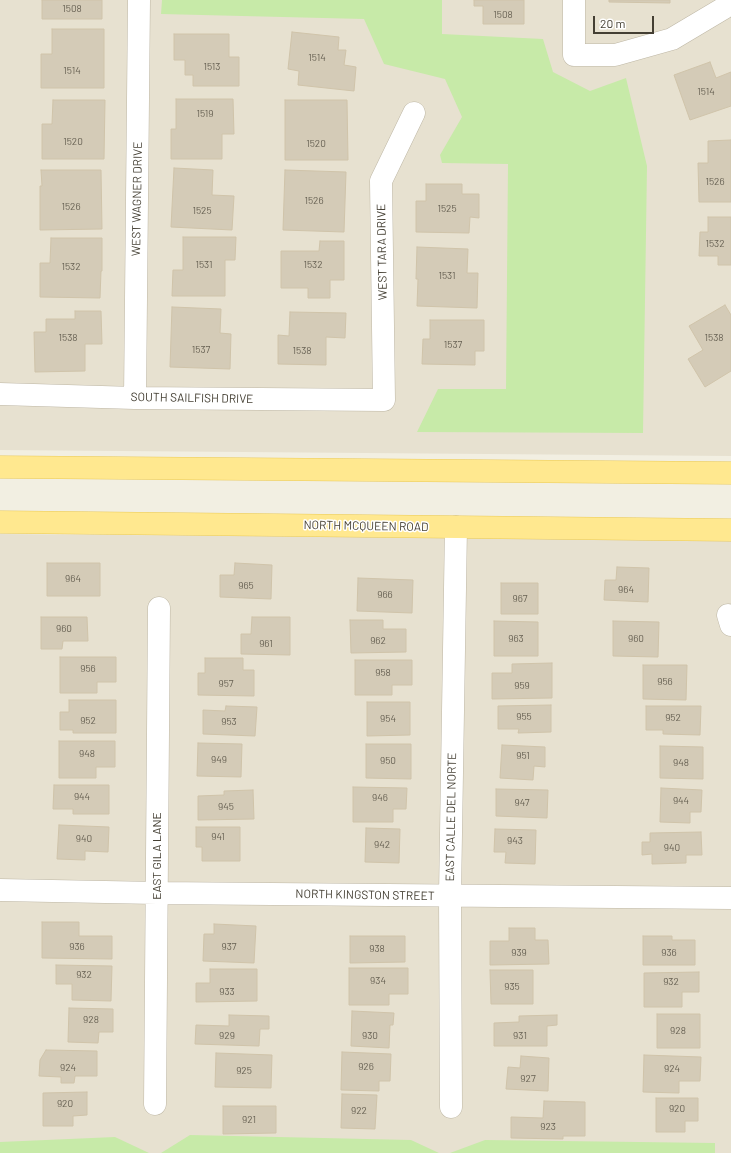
<!DOCTYPE html>
<style>
body{margin:0}
#map{position:relative;width:731px;height:1153px;overflow:hidden;background:#f2efe2;font-family:Barlow,sans-serif}
canvas{display:block}
.scale{position:absolute;left:593px;top:16px;width:61px;height:18px;box-sizing:border-box;border:2px solid #443f33;border-top:0;padding-left:5px;font-size:12px;line-height:14px;white-space:nowrap;color:#443f33;-webkit-text-stroke:3px #fff;paint-order:stroke}
</style>
<div id="map">
<canvas width="731" height="1153"></canvas>
<div class="scale">20 m</div>
</div>
<script>
const g = document.querySelector('canvas').getContext('2d');
g.lineJoin = 'round';
function fill(path, color) {
  g.fillStyle = color;
  g.fill(path, 'evenodd');
}
function shape(rows) {
  const path = new Path2D();
  for (const r of rows) {
    path.moveTo(r[0], r[1]);
    for (let i = 2; i < r.length; i += 2) path.lineTo(r[i], r[i + 1]);
  }
  return path;
}
function strokePath(path, color, width, dash) {
  g.strokeStyle = color;
  g.lineWidth = width;
  g.lineCap = dash ? 'butt' : 'round';
  g.setLineDash(dash || []);
  g.stroke(path);
}
function drawText(font, color, halo, rows, align = 'center') {
  g.font = font + ' Barlow,sans-serif';
  g.lineWidth = 3;
  g.setLineDash([]);
  g.textBaseline = 'middle';
  g.strokeStyle = halo;
  g.fillStyle = color;
  for (const [text, x, y, turn = 0] of rows) {
    g.save();
    g.translate(x, y);
    g.rotate((+turn || 0) * Math.PI / 180);
    g.textAlign = isNaN(turn) ? turn : align;
    if (halo) g.strokeText(text, 0, 0);
    g.fillText(text, 0, 0);
    g.restore();
  }
}
fill(shape([
 [0,0,731,0,731,456,0,450],
 [0,534,731,540,731,1153,0,1153]
]), '#e7e1d0');
fill(shape([
 [162,0,442,0,442,34,543,39,553,72,590,91,626,78,647,166,643,433,417,432,438,389,506,389,508,164,442,163,440,155,462,117,445,79,384,64,364,19,161,14],
 [190,1135,411,1140,439,1153,161,1153],
 [115,1137,149,1153,0,1153,0,1142],
 [485,1140,715,1143,715,1153,450,1153]
]), '#c7eaa8');
const building = shape([
 [42,0,102,0,102,19,42,19,42,0],
 [474,0,524,0,524,24,483,24,483,6,474,6,474,0],
 [609,0,670,0,670,3,609,2,609,0],
 [52,29,104,29,104,88,41,88,41,54,52,54,52,29],
 [292,32,339,37,338,50,346,50,344,65,356,67,354,91,298,85,299,71,288,69,292,32],
 [174,34,229,34,229,57,239,57,239,86,193,86,193,75,185,75,185,60,174,60,174,34],
 [710,62,716,78,731,72,731,106,690,120,674,75,710,62],
 [176,99,233,99,234,134,222,134,222,159,171,159,171,129,176,129,176,99],
 [53,100,105,100,104,159,42,159,42,124,52,124,53,100],
 [285,100,347,100,348,160,285,160,285,100],
 [731,140,731,202,699,202,698,163,708,163,708,141,731,140],
 [174,168,213,170,212,195,234,196,232,230,171,227,174,168],
 [41,170,101,170,102,229,40,230,40,186,42,186,41,170],
 [285,170,346,172,344,232,283,230,285,170],
 [426,184,462,184,462,194,479,194,479,218,470,217,469,233,416,232,416,201,426,201,426,184],
 [708,217,731,217,731,265,718,265,718,256,699,256,700,232,708,232,708,217],
 [183,237,236,237,235,260,225,260,225,296,172,296,173,270,183,270,183,237],
 [51,238,102,238,102,271,101,271,100,298,40,297,40,263,50,263,51,238],
 [320,241,344,241,344,280,330,280,330,298,308,298,308,288,281,288,281,251,319,251,320,241],
 [417,247,468,249,467,273,478,273,477,308,417,306,418,279,416,279,417,247],
 [725,305,731,315,731,371,705,387,688,359,703,350,689,326,725,305],
 [172,307,221,309,220,333,231,334,230,369,170,367,172,307],
 [75,311,101,311,102,344,85,344,85,371,35,372,34,332,46,332,46,319,75,319,75,311],
 [290,312,346,313,345,338,326,337,326,365,278,364,278,335,289,336,290,312],
 [430,320,484,320,484,351,475,351,475,365,422,364,423,339,430,339,430,320],
 [47,563,100,563,100,596,47,596,47,563],
 [235,563,272,565,271,599,220,597,220,575,234,575,235,563],
 [617,567,649,568,648,602,604,600,605,580,616,580,617,567],
 [358,578,413,580,412,613,357,611,358,578],
 [501,583,538,583,538,614,501,614,501,583],
 [41,617,87,617,88,641,63,641,62,649,41,649,41,617],
 [252,617,290,617,290,655,241,654,241,634,251,634,252,617],
 [350,620,383,620,383,629,406,629,406,652,351,653,350,620],
 [494,621,538,622,538,656,494,656,494,621],
 [613,621,659,622,658,657,613,656,613,621],
 [60,657,116,657,116,682,97,682,97,693,60,693,60,657],
 [205,658,243,658,243,670,254,670,254,696,198,695,198,673,205,673,205,658],
 [355,660,412,660,412,685,392,685,392,695,355,695,355,660],
 [552,663,552,698,492,699,492,673,512,673,512,664,552,663],
 [643,665,687,665,686,700,643,699,643,665],
 [69,700,116,700,116,733,73,733,73,730,60,730,60,712,69,712,69,700],
 [367,702,410,702,410,735,367,736,367,702],
 [551,705,551,732,518,733,519,729,498,729,498,706,551,705],
 [226,706,257,707,255,736,203,734,203,710,225,711,226,706],
 [646,706,701,706,700,735,663,734,663,730,646,730,646,706],
 [59,741,115,741,115,767,96,767,96,778,59,778,59,741],
 [198,743,242,744,241,777,197,776,198,743],
 [366,744,411,744,411,779,366,778,366,744],
 [502,745,545,747,545,767,534,766,533,780,500,778,502,745],
 [660,746,703,747,703,779,660,778,660,746],
 [54,785,109,785,109,814,73,814,73,809,53,809,54,785],
 [353,787,407,788,406,809,393,809,393,822,353,822,353,787],
 [661,788,702,790,701,812,690,812,690,823,660,822,661,788],
 [496,789,548,790,547,818,496,816,496,789],
 [253,790,254,819,198,820,198,796,224,795,224,791,253,790],
 [59,825,109,827,108,852,85,851,85,860,57,859,59,825],
 [196,827,240,827,240,861,202,861,202,847,196,847,196,827],
 [366,828,400,829,399,863,365,862,366,828],
 [495,829,536,830,535,864,505,863,506,852,494,852,495,829],
 [701,832,702,855,686,855,686,863,652,864,652,854,642,855,642,842,650,842,650,833,701,832],
 [42,922,79,922,79,936,112,936,112,959,42,958,42,922],
 [214,924,256,926,254,963,203,961,204,934,214,934,214,924],
 [509,928,535,928,535,940,548,940,549,964,490,965,490,941,509,941,509,928],
 [350,936,405,936,405,962,350,963,350,936],
 [643,936,672,936,672,940,695,940,695,965,643,965,643,936],
 [56,965,112,966,111,1001,72,1000,72,984,56,984,56,965],
 [349,968,408,968,408,994,389,994,389,1005,349,1005,349,968],
 [210,969,257,969,257,1001,196,1002,196,983,210,983,210,969],
 [490,970,533,970,533,1004,491,1004,490,970],
 [699,972,699,992,682,992,682,1007,644,1007,644,973,699,972],
 [69,1008,113,1009,113,1032,99,1032,98,1043,68,1042,69,1008],
 [352,1011,394,1013,393,1025,390,1025,389,1048,351,1046,352,1011],
 [657,1014,700,1014,700,1048,657,1048,657,1014],
 [229,1015,269,1016,269,1029,260,1029,259,1046,195,1044,196,1025,229,1026,229,1015],
 [557,1015,557,1025,547,1026,547,1046,494,1046,494,1023,519,1022,519,1016,557,1015],
 [46,1050,97,1051,97,1076,75,1076,74,1083,61,1083,61,1077,39,1076,40,1060,46,1050],
 [342,1052,391,1054,390,1081,379,1081,379,1091,341,1090,342,1052],
 [216,1053,272,1055,271,1088,215,1087,216,1053],
 [644,1055,701,1057,700,1081,679,1081,679,1093,643,1092,644,1055],
 [521,1056,549,1058,548,1091,506,1089,508,1067,520,1068,521,1056],
 [87,1092,87,1115,73,1116,73,1126,43,1126,43,1093,87,1092],
 [342,1094,377,1095,375,1129,341,1128,342,1094],
 [656,1098,698,1098,698,1121,685,1121,685,1132,656,1132,656,1098],
 [544,1101,585,1102,585,1136,563,1136,563,1139,511,1138,511,1117,543,1118,544,1101],
 [223,1106,276,1106,276,1133,223,1134,223,1106]
]);
fill(building, '#d4cbb7');
strokePath(building, '#d0c4aa', 1);
const minor = shape([
 [574,0,574,55,615,55,672,39,724,8],
 [0,394,135,398,384,400,381,181,414,113],
 [135,398,139,0],
 [728,615,731,625],
 [0,890,157,893,731,898],
 [155,1104,159,608],
 [451,1107,450,895,456,527]
]);
const major = shape([
 [0,467,731,473],
 [0,522,731,530]
]);
strokePath(minor, '#beb7a5', 23);
strokePath(major, '#eaca58', 23);
strokePath(minor, '#fff', 22);
strokePath(major, '#ffe88f', 22);
drawText('10px', '#686254', null, [
 ["1508",72,9],
 ["1508",503,15],
 ["1514",317,58],
 ["1513",212,67],
 ["1514",72,71],
 ["1514",706,92],
 ["1519",205,114],
 ["1520",73,142],
 ["1520",316,144],
 ["1526",715,182],
 ["1526",314,201],
 ["1526",71,207],
 ["1525",447,209],
 ["1525",202,211],
 ["1532",715,244],
 ["1531",204,265],
 ["1532",313,265],
 ["1532",71,267],
 ["1531",447,276],
 ["1538",68,338],
 ["1538",714,338],
 ["1537",453,345],
 ["1537",201,350],
 ["1538",302,351],
 ["964",73,579],
 ["965",246,586],
 ["964",626,590],
 ["966",385,595],
 ["967",520,599],
 ["960",64,629],
 ["963",516,639],
 ["960",636,639],
 ["962",378,641],
 ["961",266,644],
 ["956",88,669],
 ["958",383,673],
 ["956",665,682],
 ["957",226,684],
 ["959",522,686],
 ["955",524,717],
 ["952",673,718],
 ["954",388,719],
 ["952",88,721],
 ["953",229,722],
 ["948",87,754],
 ["951",523,756],
 ["949",219,760],
 ["950",388,761],
 ["948",681,763],
 ["944",82,797],
 ["946",380,798],
 ["944",681,801],
 ["947",522,803],
 ["945",226,807],
 ["941",218,837],
 ["940",84,839],
 ["943",515,841],
 ["942",382,845],
 ["940",672,848],
 ["936",77,947],
 ["937",229,947],
 ["938",377,949],
 ["939",519,953],
 ["936",669,953],
 ["932",84,975],
 ["934",378,981],
 ["932",671,982],
 ["935",512,987],
 ["933",227,992],
 ["928",91,1020],
 ["928",678,1031],
 ["929",227,1036],
 ["930",370,1036],
 ["931",520,1036],
 ["926",366,1067],
 ["924",68,1068],
 ["924",672,1069],
 ["925",244,1071],
 ["927",528,1079],
 ["920",65,1104],
 ["920",677,1109],
 ["922",359,1111],
 ["921",249,1120],
 ["923",548,1127]
]);
drawText('12px', '#443f33', '#fff', [
 ["WEST WAGNER DRIVE",137,199,-89],
 ["WEST TARA DRIVE",382,252,-91],
 ["SOUTH SAILFISH DRIVE",192,398,1],
 ["NORTH MCQUEEN ROAD",366,526,1],
 ["EAST CALLE DEL NORTE",451,817,-89],
 ["EAST GILA LANE",157,856,-90],
 ["NORTH KINGSTON STREET",365,895,1]
]);
</script>
